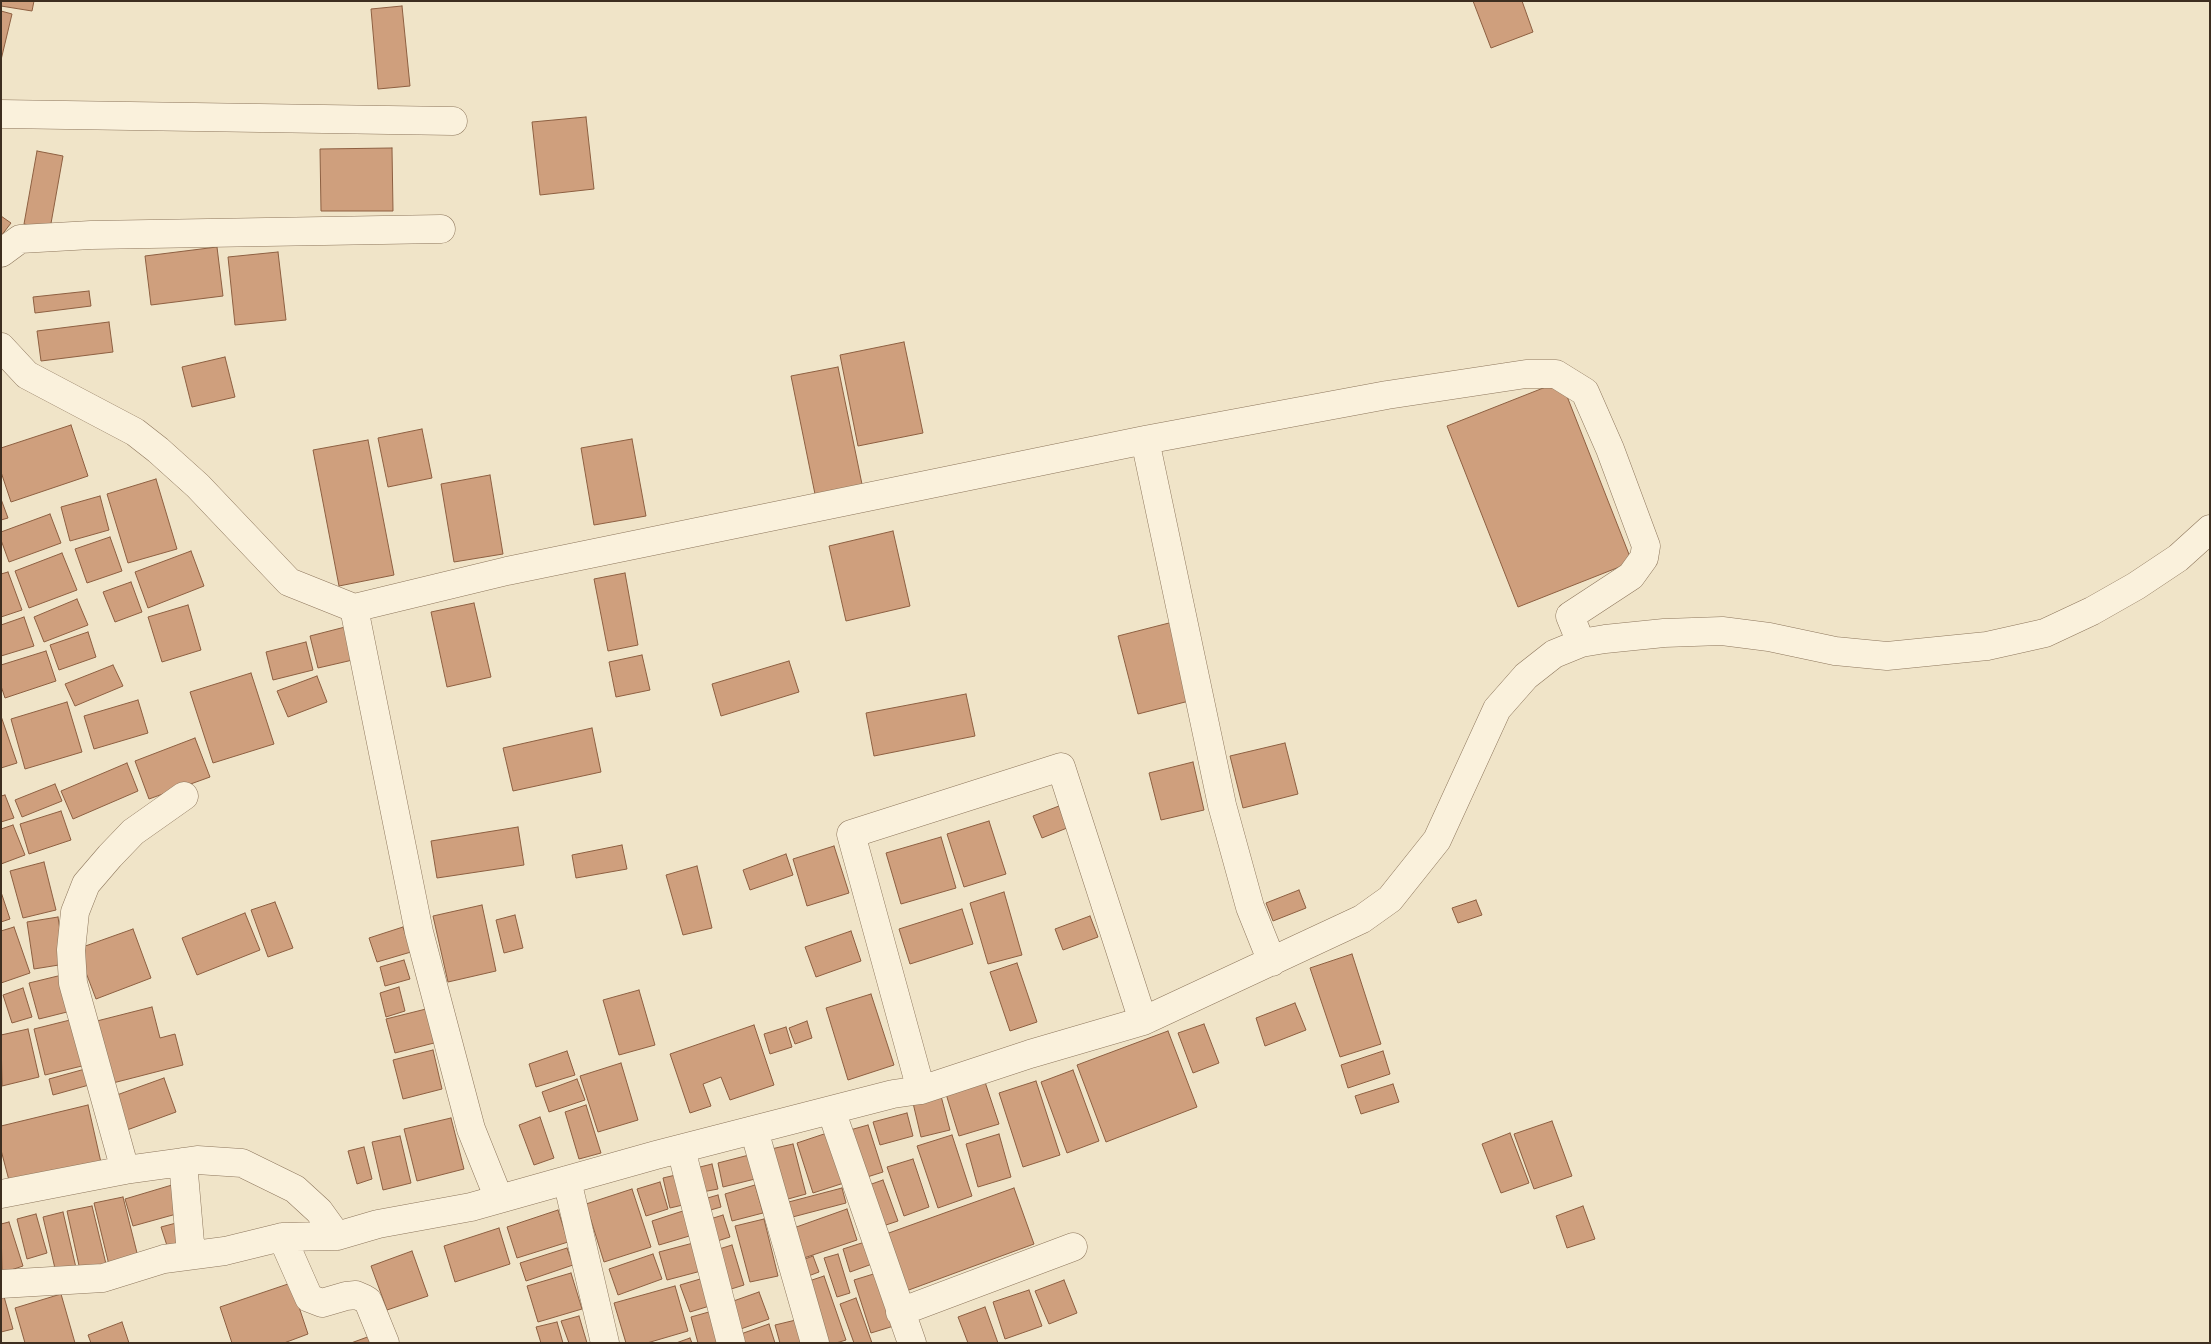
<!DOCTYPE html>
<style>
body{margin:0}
#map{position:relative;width:2211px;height:1344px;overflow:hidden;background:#f0e4c8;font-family:"Roboto Serif",serif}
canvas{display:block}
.frame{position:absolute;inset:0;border:2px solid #3d2e20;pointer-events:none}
</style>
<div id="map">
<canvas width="2211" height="1344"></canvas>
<div class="frame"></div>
</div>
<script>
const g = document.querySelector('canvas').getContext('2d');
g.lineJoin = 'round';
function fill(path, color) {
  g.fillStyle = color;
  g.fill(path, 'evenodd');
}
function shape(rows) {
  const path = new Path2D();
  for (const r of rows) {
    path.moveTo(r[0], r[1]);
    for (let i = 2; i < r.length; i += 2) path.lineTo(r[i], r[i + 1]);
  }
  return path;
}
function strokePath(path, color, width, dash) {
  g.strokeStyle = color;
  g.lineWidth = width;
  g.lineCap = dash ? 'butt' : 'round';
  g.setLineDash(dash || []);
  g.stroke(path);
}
const building = shape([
 [1,1,34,1,32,11,1,6,1,1],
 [1473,1,1522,1,1533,32,1491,48,1473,1],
 [402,6,410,86,378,89,371,9,402,6],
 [1,11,12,14,1,60,1,11],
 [586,117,594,189,540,195,532,122,586,117],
 [392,148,393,211,321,211,320,149,392,148],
 [37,151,63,156,50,229,24,224,37,151],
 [1,216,11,223,1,236,1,216],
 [217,247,223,296,151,305,145,256,217,247],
 [278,252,286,320,235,325,228,257,278,252],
 [89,291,91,306,35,313,33,297,89,291],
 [109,322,113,352,41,361,37,331,109,322],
 [904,342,923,433,858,446,840,355,904,342],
 [225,357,235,397,192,407,182,367,225,357],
 [838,367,864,494,817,504,791,376,838,367],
 [1561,381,1632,562,1518,607,1447,426,1561,381],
 [71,425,88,476,11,502,1,472,1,448,71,425],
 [422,429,432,478,388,487,378,438,422,429],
 [632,439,646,516,594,525,581,448,632,439],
 [368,440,394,575,339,586,313,450,368,440],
 [490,475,503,554,454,562,441,484,490,475],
 [156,479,177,549,128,563,107,494,156,479],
 [100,496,109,530,70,541,61,507,100,496],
 [1,499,8,518,1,520,1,499],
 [50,514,61,543,9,562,1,540,1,532,50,514],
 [893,531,910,606,846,621,829,546,893,531],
 [110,537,122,571,87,583,75,549,110,537],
 [191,551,204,586,148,608,135,572,191,551],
 [62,553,77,590,29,608,15,571,62,553],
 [8,572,22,610,1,617,1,574,8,572],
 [625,573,638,645,608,651,594,579,625,573],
 [131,582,142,612,115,622,103,592,131,582],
 [77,599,88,625,44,642,34,617,77,599],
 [474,603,491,677,447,687,431,612,474,603],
 [188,605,201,650,162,662,148,617,188,605],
 [24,617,34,646,1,656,1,625,24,617],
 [1173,622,1193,700,1138,714,1118,636,1173,622],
 [349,626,357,659,318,668,310,636,349,626],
 [88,632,96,657,59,670,50,645,88,632],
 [306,642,313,670,273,680,266,652,306,642],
 [46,651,56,681,5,698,1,686,1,665,46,651],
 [642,655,650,690,616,697,609,662,642,655],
 [789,661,799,692,721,716,712,684,789,661],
 [113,665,123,686,75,706,65,684,113,665],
 [251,673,274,744,213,763,190,692,251,673],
 [317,676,327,702,288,717,277,691,317,676],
 [966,694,975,736,874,756,866,713,966,694],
 [138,700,148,733,94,749,84,716,138,700],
 [67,702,82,752,25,769,11,719,67,702],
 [1,716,17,763,1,768,1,716],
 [592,728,601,772,513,791,503,748,592,728],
 [195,738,210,777,149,799,135,761,195,738],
 [1285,743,1298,794,1243,808,1230,756,1285,743],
 [1193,762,1204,810,1161,820,1149,773,1193,762],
 [127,763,138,791,73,819,61,791,127,763],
 [55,784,62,801,22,817,15,800,55,784],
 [5,795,14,818,1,822,1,796,5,795],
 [1059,806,1067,828,1042,838,1033,816,1059,806],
 [61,811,71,840,29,854,20,824,61,811],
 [989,821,1006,874,964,887,947,834,989,821],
 [13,825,25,855,1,864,1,829,13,825],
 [518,827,524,865,437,878,431,841,518,827],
 [941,837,956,888,901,904,886,853,941,837],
 [622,845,627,869,576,878,572,855,622,845],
 [834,846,849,893,807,906,793,859,834,846],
 [786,854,793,875,750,890,743,870,786,854],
 [44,862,56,910,23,918,10,871,44,862],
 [697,866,712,928,683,935,666,875,697,866],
 [1299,890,1306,908,1273,921,1266,903,1299,890],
 [1,892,10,919,1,922,1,892],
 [1004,892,1022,955,988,964,970,903,1004,892],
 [1476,900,1482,915,1458,923,1452,908,1476,900],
 [275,902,293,948,268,957,251,910,275,902],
 [482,905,496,971,448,982,433,916,482,905],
 [962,909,973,944,910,964,899,929,962,909],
 [245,913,260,950,197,975,182,938,245,913],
 [515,915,523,948,504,953,496,920,515,915],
 [1090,916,1098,937,1063,950,1055,929,1090,916],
 [58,917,65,964,34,969,27,922,58,917],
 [14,927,30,973,1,983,1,931,14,927],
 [403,927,411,952,377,962,369,938,403,927],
 [133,929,151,978,96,999,77,949,133,929],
 [851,931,861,961,816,977,805,947,851,931],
 [1352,954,1381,1044,1340,1057,1310,968,1352,954],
 [404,960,410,979,385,986,380,967,404,960],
 [1017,963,1037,1022,1010,1031,990,972,1017,963],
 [62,975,71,1011,39,1019,29,983,62,975],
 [399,987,405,1011,386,1017,380,993,399,987],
 [23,988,32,1017,12,1023,3,995,23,988],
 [639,990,655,1045,619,1055,603,1000,639,990],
 [871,994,894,1065,848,1080,826,1008,871,994],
 [1295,1003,1306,1030,1265,1046,1256,1018,1295,1003],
 [152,1007,160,1038,175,1034,183,1065,109,1084,93,1022,152,1007],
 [426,1009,434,1043,395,1053,386,1019,426,1009],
 [74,1019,86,1065,45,1075,34,1029,74,1019],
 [807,1021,812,1038,795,1044,789,1028,807,1021],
 [1204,1024,1219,1063,1193,1073,1178,1033,1204,1024],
 [754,1025,774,1085,730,1100,721,1077,703,1084,711,1106,690,1113,670,1054,754,1025],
 [786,1027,792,1047,770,1054,764,1034,786,1027],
 [28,1029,39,1077,2,1086,1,1035,28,1029],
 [1168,1031,1197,1107,1106,1142,1077,1065,1168,1031],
 [433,1050,442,1089,403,1099,393,1060,433,1050],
 [567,1051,575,1075,536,1087,529,1064,567,1051],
 [1383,1051,1390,1074,1348,1088,1341,1065,1383,1051],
 [621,1063,638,1120,598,1132,580,1076,621,1063],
 [85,1069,89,1085,53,1095,49,1079,85,1069],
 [1073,1070,1099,1141,1067,1153,1041,1082,1073,1070],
 [164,1078,176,1112,127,1130,114,1096,164,1078],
 [577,1079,585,1100,549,1112,542,1092,577,1079],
 [1036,1081,1060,1155,1023,1167,999,1093,1036,1081],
 [985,1082,999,1124,959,1136,946,1094,985,1082],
 [1393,1084,1399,1102,1361,1114,1355,1096,1393,1084],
 [941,1096,950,1130,921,1137,913,1103,941,1096],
 [88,1105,102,1167,11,1188,1,1150,1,1126,88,1105],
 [586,1105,601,1153,579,1159,565,1112,586,1105],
 [907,1113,913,1136,880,1145,873,1122,907,1113],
 [540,1117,554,1158,534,1165,519,1125,540,1117],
 [451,1118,464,1169,417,1181,404,1129,451,1118],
 [1552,1121,1572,1176,1534,1189,1514,1134,1552,1121],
 [868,1125,883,1172,864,1178,850,1130,868,1125],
 [830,1132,847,1182,813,1193,797,1143,830,1132],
 [1510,1133,1529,1183,1501,1193,1482,1144,1510,1133],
 [999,1134,1011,1177,978,1187,966,1144,999,1134],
 [952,1135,972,1196,938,1208,917,1146,952,1135],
 [400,1136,411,1183,383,1190,372,1142,400,1136],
 [793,1144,806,1194,781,1201,767,1150,793,1144],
 [364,1147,372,1179,357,1184,348,1151,364,1147],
 [749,1155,755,1179,723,1187,718,1163,749,1155],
 [913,1159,929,1207,904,1216,887,1167,913,1159],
 [712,1164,718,1189,697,1193,692,1169,712,1164],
 [680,1174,687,1204,670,1208,663,1178,680,1174],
 [883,1180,898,1221,880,1227,866,1186,883,1180],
 [660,1182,668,1209,646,1216,637,1189,660,1182],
 [172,1185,180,1213,133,1226,125,1199,172,1185],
 [755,1185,763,1213,732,1221,725,1194,755,1185],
 [842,1188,846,1203,785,1219,781,1204,842,1188],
 [1014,1188,1034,1244,906,1291,886,1234,1014,1188],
 [632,1189,651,1247,604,1262,586,1204,632,1189],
 [718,1195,721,1207,707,1211,704,1199,718,1195],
 [123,1197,139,1261,110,1269,94,1203,123,1197],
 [92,1206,106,1264,80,1270,67,1211,92,1206],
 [1583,1206,1595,1239,1567,1248,1556,1216,1583,1206],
 [689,1209,696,1234,659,1245,652,1221,689,1209],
 [847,1209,857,1240,798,1260,788,1230,847,1209],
 [558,1210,568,1242,517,1258,507,1227,558,1210],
 [63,1212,77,1272,57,1277,43,1217,63,1212],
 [36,1214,47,1253,27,1259,17,1219,36,1214],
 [723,1215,730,1237,711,1243,704,1221,723,1215],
 [764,1219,778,1276,750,1282,735,1226,764,1219],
 [9,1222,23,1266,2,1273,1,1224,9,1222],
 [180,1222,188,1250,170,1255,161,1227,180,1222],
 [499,1228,510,1264,455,1282,444,1246,499,1228],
 [868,1241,875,1263,850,1272,843,1249,868,1241],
 [697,1242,705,1270,667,1280,659,1252,697,1242],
 [732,1245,744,1285,728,1290,716,1250,732,1245],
 [567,1248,573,1265,526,1281,520,1263,567,1248],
 [412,1251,428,1296,387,1310,371,1266,412,1251],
 [653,1254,662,1279,618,1295,609,1269,653,1254],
 [838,1254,850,1293,837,1297,824,1258,838,1254],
 [813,1256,819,1272,803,1278,797,1262,813,1256],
 [880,1272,897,1325,871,1333,854,1280,880,1272],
 [571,1273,582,1309,538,1322,527,1286,571,1273],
 [824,1276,846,1340,836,1343,826,1343,806,1282,824,1276],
 [707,1277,716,1304,690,1312,680,1285,707,1277],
 [1064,1280,1077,1313,1049,1324,1035,1291,1064,1280],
 [291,1283,308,1334,284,1343,232,1343,220,1307,291,1283],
 [675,1286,688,1331,647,1343,626,1343,614,1303,675,1286],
 [1029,1290,1042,1326,1005,1339,993,1302,1029,1290],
 [759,1292,769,1319,735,1331,725,1304,759,1292],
 [3,1293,13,1329,1,1332,1,1294,3,1293],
 [61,1294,75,1343,25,1343,15,1308,61,1294],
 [856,1298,872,1343,854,1343,840,1304,856,1298],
 [985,1307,998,1343,968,1343,958,1317,985,1307],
 [716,1310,726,1343,698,1343,691,1317,716,1310],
 [579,1316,587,1343,569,1343,561,1321,579,1316],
 [800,1319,806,1343,780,1343,775,1325,800,1319],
 [122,1322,129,1343,91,1343,88,1335,122,1322],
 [557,1322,563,1343,541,1343,536,1327,557,1322],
 [769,1324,775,1343,740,1343,738,1335,769,1324],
 [373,1335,376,1343,351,1343,373,1335],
 [690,1338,692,1343,676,1343,690,1338]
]);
fill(building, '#cf9f7d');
strokePath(building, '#8d5f41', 1);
const minor = shape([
 [1,114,453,121],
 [1,253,20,239,91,235,441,229],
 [1,347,27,375,135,432,158,450,198,486,289,582,354,608,507,571,1145,440,1387,395,1526,374,1556,374,1585,392,1610,449,1646,546,1644,558,1631,576,1570,616,1581,643],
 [1145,440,1222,805,1250,907,1272,962],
 [354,608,419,932,471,1129,499,1199],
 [921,1090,851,834,1061,767,1143,1021],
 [831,1110,912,1343],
 [754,1130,815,1343],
 [681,1149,731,1343],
 [183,1162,191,1254],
 [125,1170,73,983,71,950,75,912,86,884,110,856,133,832,184,796],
 [567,1180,605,1343],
 [1,1194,125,1170,183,1162,197,1160,242,1163,295,1189,319,1211,337,1236,378,1224,471,1207,656,1155,893,1094,921,1090,1030,1054,1143,1021,1362,919,1390,899,1437,840,1497,709,1526,676,1554,654,1581,643,1605,639,1664,633,1722,631,1769,637,1835,651,1887,656,1987,646,2045,633,2092,611,2136,586,2178,558,2210,529],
 [282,1237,309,1298,322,1303,346,1296,356,1295,363,1298,368,1301,385,1343],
 [1,1284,103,1278,164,1259,225,1251,282,1237,337,1236],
 [900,1312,1073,1247]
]);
strokePath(minor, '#8d765c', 29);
strokePath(minor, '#faf1dc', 28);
</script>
